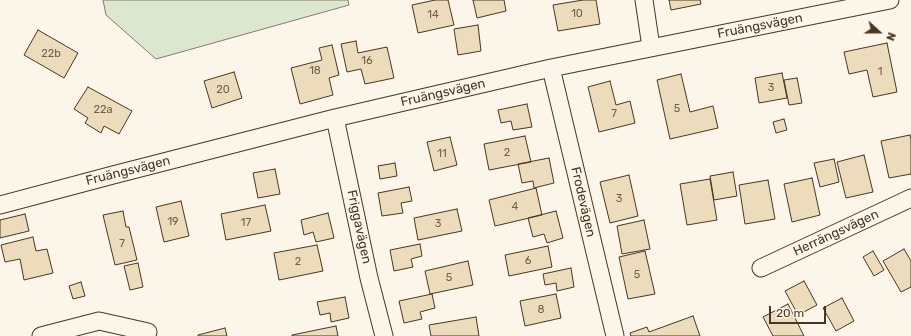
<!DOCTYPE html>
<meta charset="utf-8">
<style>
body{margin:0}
#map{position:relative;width:911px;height:336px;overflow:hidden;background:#fbf6e9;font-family:Rubik,sans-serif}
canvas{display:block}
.north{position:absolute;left:859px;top:12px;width:40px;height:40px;-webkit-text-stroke:3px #fbf6e9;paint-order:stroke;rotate:111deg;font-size:11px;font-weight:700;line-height:16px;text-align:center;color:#4a3520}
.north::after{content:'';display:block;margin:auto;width:14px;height:18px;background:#4a3520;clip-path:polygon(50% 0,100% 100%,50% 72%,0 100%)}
.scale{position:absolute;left:769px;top:306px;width:57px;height:18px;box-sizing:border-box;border:2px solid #4a3520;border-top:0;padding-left:5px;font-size:12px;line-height:14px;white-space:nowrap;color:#4a3520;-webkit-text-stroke:3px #fbf6e9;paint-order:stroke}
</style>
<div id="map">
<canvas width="911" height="336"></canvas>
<div class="north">N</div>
<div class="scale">20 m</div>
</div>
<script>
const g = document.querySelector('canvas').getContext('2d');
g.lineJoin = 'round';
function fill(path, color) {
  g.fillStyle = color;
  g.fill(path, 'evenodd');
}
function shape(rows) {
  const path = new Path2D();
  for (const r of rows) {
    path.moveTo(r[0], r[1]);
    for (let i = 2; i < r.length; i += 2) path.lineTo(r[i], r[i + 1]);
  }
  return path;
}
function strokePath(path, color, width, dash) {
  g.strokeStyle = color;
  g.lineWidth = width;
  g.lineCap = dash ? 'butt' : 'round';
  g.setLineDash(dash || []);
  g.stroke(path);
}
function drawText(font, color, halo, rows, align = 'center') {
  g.font = font + ' Rubik,sans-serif';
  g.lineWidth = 3;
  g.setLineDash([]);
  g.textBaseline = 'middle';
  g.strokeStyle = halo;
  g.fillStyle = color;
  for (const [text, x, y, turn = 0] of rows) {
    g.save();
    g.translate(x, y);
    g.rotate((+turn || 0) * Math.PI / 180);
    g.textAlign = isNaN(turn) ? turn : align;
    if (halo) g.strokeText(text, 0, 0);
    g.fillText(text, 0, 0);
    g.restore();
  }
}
const green = shape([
 [103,0,348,0,349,5,156,59,106,15,103,0]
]);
fill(green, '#dce7d0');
strokePath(green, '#887966', 1);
const building = shape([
 [435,0,448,0,454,25,418,33,412,5,435,0],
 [473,0,504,0,506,11,477,18,473,0],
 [583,0,596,0,600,24,558,31,553,5,583,0],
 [669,0,700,0,701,4,671,10,669,0],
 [478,25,481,51,458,55,454,29,478,25],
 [38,30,78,53,64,78,24,55,38,30],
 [356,41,358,53,387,47,394,78,365,84,361,69,347,72,341,44,356,41],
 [887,43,897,92,873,97,867,70,849,74,844,52,887,43],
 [332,45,339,75,329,78,333,95,300,104,291,68,322,60,319,48,332,45],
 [234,72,242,98,212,108,204,81,234,72],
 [782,73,787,98,759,103,755,78,782,73],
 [681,74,690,112,713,106,718,128,670,139,657,80,681,74],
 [797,78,802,103,789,105,784,80,797,78],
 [610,81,616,105,630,101,635,123,599,132,588,87,610,81],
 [88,87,132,111,119,134,104,126,101,133,85,123,88,118,74,109,88,87],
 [527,104,532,127,513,130,511,121,501,123,498,110,527,104],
 [784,119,787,130,776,133,773,122,784,119],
 [910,135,911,139,911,174,889,178,881,141,910,135],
 [525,136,531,162,489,170,484,144,525,136],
 [450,137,457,165,434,171,427,142,450,137],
 [864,155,873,192,846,198,837,162,864,155],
 [549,158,554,183,534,188,533,181,522,183,518,164,549,158],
 [834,159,839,182,820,187,814,163,834,159],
 [395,163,397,176,380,179,378,166,395,163],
 [275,169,280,194,258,198,253,173,275,169],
 [733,172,737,196,714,200,710,176,733,172],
 [629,175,638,216,610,223,600,182,629,175],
 [812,178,820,215,792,222,784,184,812,178],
 [710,179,717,220,687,225,680,184,710,179],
 [768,180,775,219,745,224,739,185,768,180],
 [409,187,412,201,401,203,403,213,382,216,378,193,409,187],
 [536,188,542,215,495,226,489,200,536,188],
 [181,201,189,236,164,242,156,207,181,201],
 [265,205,271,231,226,240,221,214,265,205],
 [457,209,462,231,418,240,414,218,457,209],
 [123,211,126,227,129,227,137,260,115,265,103,215,123,211],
 [556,211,563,238,547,243,544,234,533,237,528,218,556,211],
 [328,213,334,238,316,242,313,232,304,235,301,220,328,213],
 [25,214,29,231,0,238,0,220,25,214],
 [644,220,650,249,622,254,617,226,644,220],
 [33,237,36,251,47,249,53,273,24,280,20,259,5,262,1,245,33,237],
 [420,244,422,256,411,259,413,267,394,271,390,250,420,244],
 [317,245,323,271,279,280,274,253,317,245],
 [548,246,552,267,509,276,505,255,548,246],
 [904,249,911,261,911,287,901,292,883,261,904,249],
 [645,251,655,294,628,299,619,257,645,251],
 [873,251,884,270,874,276,863,257,873,251],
 [468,261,473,285,430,294,425,271,468,261],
 [138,263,143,287,130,290,124,266,138,263],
 [571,268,574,287,557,291,556,283,545,285,543,274,571,268],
 [804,281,817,305,798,315,785,291,804,281],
 [81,282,85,296,73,299,69,286,81,282],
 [432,294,435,308,420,312,422,319,404,323,399,301,432,294],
 [556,294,561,318,525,326,520,301,556,294],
 [345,297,349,318,331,322,330,313,320,315,317,302,345,297],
 [842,298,854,321,836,331,823,308,842,298],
 [788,304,804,336,773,336,763,317,788,304],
 [693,316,700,336,631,336,630,333,647,327,649,332,693,316],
 [476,317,479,336,431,336,429,325,476,317],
 [336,326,338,336,292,336,292,335,336,326],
 [225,328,227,336,198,336,198,335,225,328]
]);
fill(building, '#ecdcbc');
strokePath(building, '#4a3520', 1);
const minor = shape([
 [644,0,651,47],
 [551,68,615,336],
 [335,118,369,278,384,336],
 [0,205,113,175,335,118,551,68,890,0],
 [761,268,911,198],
 [41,336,99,321,148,332]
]);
strokePath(minor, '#4a3520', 19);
strokePath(minor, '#fbf6e9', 17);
drawText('11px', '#725f47', null, [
 ["10",577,14],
 ["14",433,15],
 ["22b",51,54],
 ["16",367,61],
 ["18",315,71],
 ["1",880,72],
 ["3",771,88],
 ["20",223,90],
 ["5",677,109],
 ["22a",103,110],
 ["7",614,114],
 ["2",507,153],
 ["11",442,154],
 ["3",619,199],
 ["4",515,207],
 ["19",173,222],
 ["17",246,223],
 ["3",438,224],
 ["7",122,244],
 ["6",528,261],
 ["2",298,262],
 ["5",637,275],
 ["5",449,278],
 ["8",541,310]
]);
drawText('13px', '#4a3520', '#fbf6e9', [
 ["Fruängsvägen",760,26,-11],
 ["Fruängsvägen",443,93,-13],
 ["Fruängsvägen",128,171,-14],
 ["Frodevägen",583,202,77],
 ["Friggavägen",359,227,78],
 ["Herrängsvägen",836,233,-25]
]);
</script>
